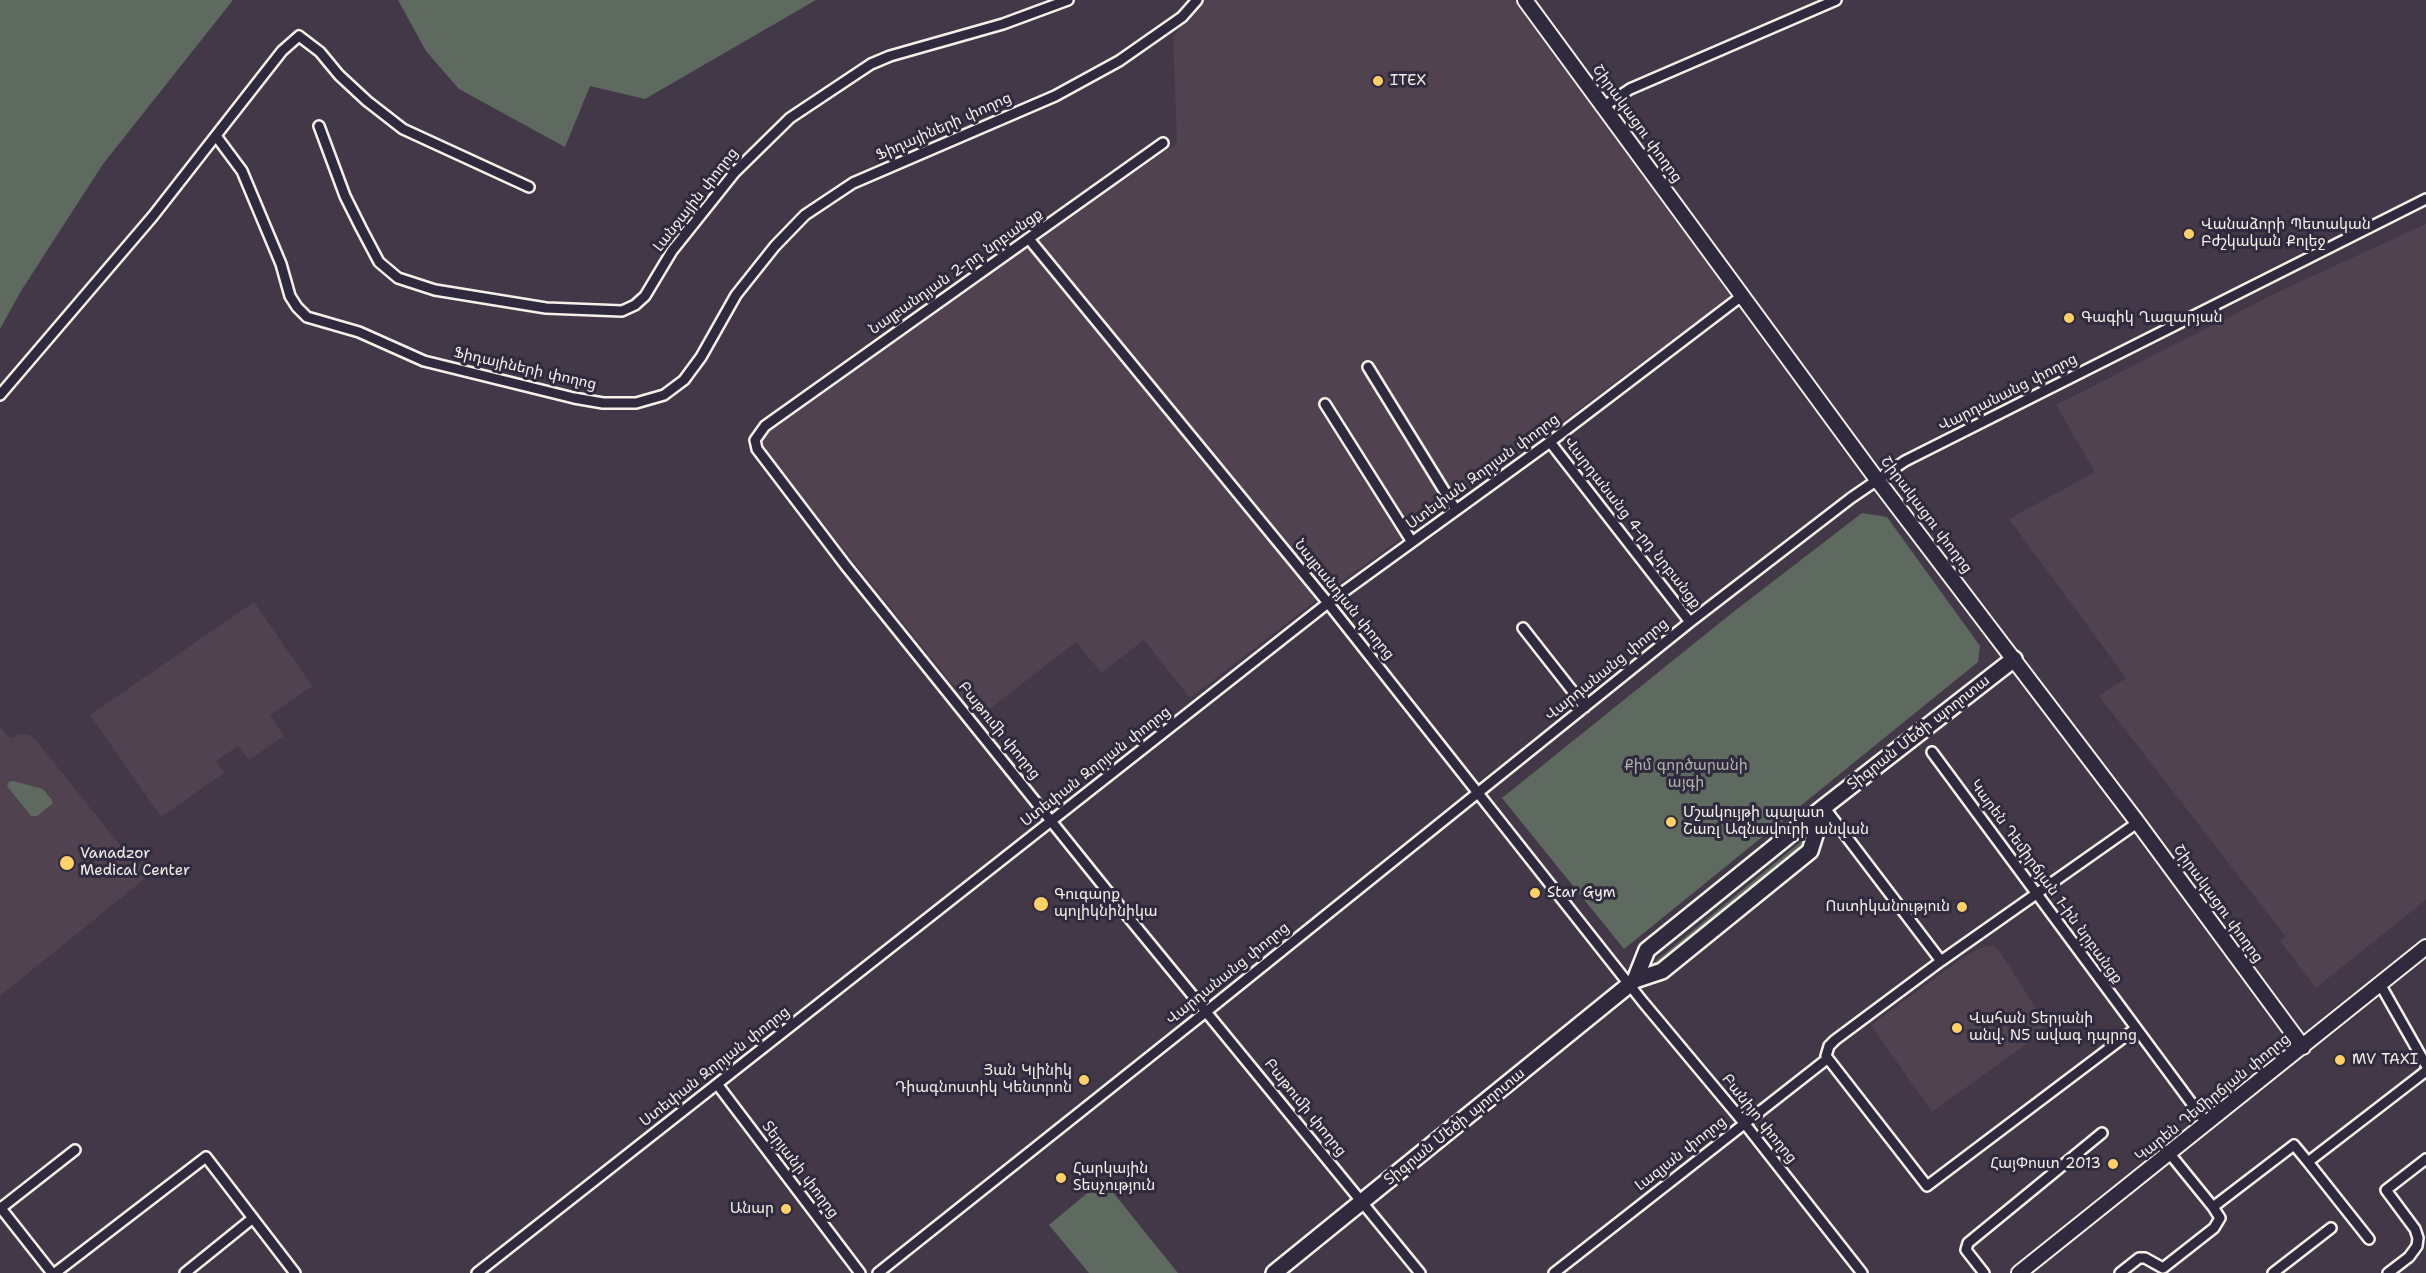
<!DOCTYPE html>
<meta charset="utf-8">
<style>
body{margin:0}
canvas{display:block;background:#423847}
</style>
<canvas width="2426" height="1273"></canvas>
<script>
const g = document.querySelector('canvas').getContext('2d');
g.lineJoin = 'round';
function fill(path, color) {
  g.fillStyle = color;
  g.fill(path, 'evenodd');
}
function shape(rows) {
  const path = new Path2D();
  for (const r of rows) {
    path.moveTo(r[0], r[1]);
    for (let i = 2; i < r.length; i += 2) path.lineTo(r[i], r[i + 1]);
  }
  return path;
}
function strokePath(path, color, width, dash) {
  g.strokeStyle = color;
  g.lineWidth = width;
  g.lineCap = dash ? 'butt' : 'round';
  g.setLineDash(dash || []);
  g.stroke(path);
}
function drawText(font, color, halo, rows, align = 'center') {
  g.font = font + ' "Shantell Sans","Noto Sans Armenian",sans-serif';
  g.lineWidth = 6;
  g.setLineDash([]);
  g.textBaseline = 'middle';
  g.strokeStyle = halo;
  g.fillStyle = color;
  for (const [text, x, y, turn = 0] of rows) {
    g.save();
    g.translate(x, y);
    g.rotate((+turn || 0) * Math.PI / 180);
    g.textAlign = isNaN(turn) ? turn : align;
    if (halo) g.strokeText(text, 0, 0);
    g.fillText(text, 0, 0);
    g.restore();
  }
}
fill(shape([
 [1205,0,1520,0,1730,285,1729,297,1548,432,1327,592,1190,698,1144,640,1101,673,1076,642,979,717,762,448,763,434,1025,247,1177,143,1173,37],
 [2426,224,2426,900,2316,988,2280,941,2286,937,2099,696,2126,678,2009,519,2095,472,2056,405,2280,291],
 [254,602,312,686,270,715,284,736,249,760,238,746,216,761,224,773,161,817,90,715],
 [0,727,10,738,20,734,29,735,35,739,136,865,150,861,154,867,153,872,0,996],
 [1993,945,2000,952,2037,1010,2043,1032,1932,1112,1871,1025,1964,957,1980,948]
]), '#50424e');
fill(shape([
 [0,0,233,0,103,164,21,291,0,329],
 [398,0,816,0,645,99,590,86,565,147,459,89,426,51],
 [1862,513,1887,517,1980,646,1978,662,1624,949,1502,798,1732,613],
 [13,781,43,789,52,800,52,804,37,816,31,816,7,786,9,782],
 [1803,840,1806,844,1656,967,1651,965],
 [1103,1180,1178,1273,1089,1273,1049,1225]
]), '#5e6a5f');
const street = shape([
 [1603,107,1630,89,1836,0],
 [319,126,345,196,361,228,379,262,398,278,435,290,546,308,622,311,635,305,645,296,672,251,735,172,790,118,871,64,890,56,1003,24,1068,0],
 [216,136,242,171,281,264,290,296,297,307,307,317,359,332,424,361,574,398,603,403,636,403,664,395,684,380,701,357,736,295,775,246,805,215,853,183,1055,96,1119,61,1182,17,1197,0],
 [1163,143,765,426,755,440,757,449,846,566,1125,913,1420,1273],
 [1029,239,1328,603,1643,1002,1745,1124,1862,1273],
 [1368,367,1456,510],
 [0,395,153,216,282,51,299,36,320,52,339,75,367,101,403,129,529,187],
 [1325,404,1412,542],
 [1550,442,1690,622],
 [1523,628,1585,707],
 [1932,752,2207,1124],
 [1824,807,1941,961],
 [2380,984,2426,1065],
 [2135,1029,1927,1186,1826,1056,1829,1046,1835,1040,1941,961,2137,823],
 [717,1084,860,1273],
 [2170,1154,2213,1207,2294,1145,2308,1162,2426,1071],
 [2308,1162,2369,1239],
 [0,1207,52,1273],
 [1,1208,75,1150],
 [55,1273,206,1157,295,1273],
 [185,1273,253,1218],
 [477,1273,1328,603,1550,442,1743,295],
 [878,1273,1207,1011,1690,622,1851,498,1905,461,2426,199],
 [1554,1273,1827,1059],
 [1984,1273,1966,1250,1968,1243,2102,1133],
 [2120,1273,2139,1258,2145,1258,2163,1268,2214,1228,2220,1218,2213,1207],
 [2273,1273,2331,1228],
 [2388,1273,2409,1257,2417,1246,2418,1238,2415,1229,2386,1190,2426,1159]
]);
const secondary = shape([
 [1525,0,1878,481,2135,819,2303,1047],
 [2019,1273,2426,947]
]);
const primary = shape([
 [1635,980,1647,950,1824,807,2014,659],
 [1274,1273,1635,980,1662,971,1810,851,1824,807]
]);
strokePath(street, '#f4f1e8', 14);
strokePath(secondary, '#f4f1e8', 18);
strokePath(primary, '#f4f1e8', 20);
strokePath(street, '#2f2a3d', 9);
strokePath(secondary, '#2f2a3d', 14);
strokePath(primary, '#2f2a3d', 15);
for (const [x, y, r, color] of [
 [1378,81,6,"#ffd166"],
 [2189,234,6,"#ffd166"],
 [2069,318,6,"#ffd166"],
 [1671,822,6,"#ffd166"],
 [67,863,8,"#ffd166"],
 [1535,893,6,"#ffd166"],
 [1041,904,8,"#ffd166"],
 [1962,907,6,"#ffd166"],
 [1957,1028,6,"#ffd166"],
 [2340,1060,6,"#ffd166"],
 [1084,1080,6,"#ffd166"],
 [2113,1164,6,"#ffd166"],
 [1061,1178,6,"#ffd166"],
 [786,1209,6,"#ffd166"]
]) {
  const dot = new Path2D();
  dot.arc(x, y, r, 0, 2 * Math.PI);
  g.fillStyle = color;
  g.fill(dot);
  strokePath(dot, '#2f2a3d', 2);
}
drawText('15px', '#f4f1e8', '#2f2a3d', [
 ["ITEX",1390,81],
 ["Վանաձորի Պետական",2201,225],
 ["Բժշկական Քոլեջ",2201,242],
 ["Գագիկ Ղազարյան",2081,318],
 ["Մշակույթի պալատ",1683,813],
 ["Շառլ Ազնավուրի անվան",1683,830],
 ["Vanadzor",80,854],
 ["Medical Center",80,871],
 ["Star Gym",1547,893],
 ["Գուգարք",1054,895],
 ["պոլիկնինիկա",1054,912],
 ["Ոստիկանություն",1950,907,"right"],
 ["Վահան Տերյանի",1969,1019],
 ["անվ. N5 ավագ դպրոց",1969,1036],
 ["MV TAXI",2352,1060],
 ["Յան Կլինիկ",1072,1071,"right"],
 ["Դիագնոստիկ Կենտրոն",1072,1088,"right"],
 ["ՀայՓոստ 2013",2101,1164,"right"],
 ["Հարկային",1073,1169],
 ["Տեսչություն",1073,1186],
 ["Անար",774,1209,"right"]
], 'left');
drawText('15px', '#f4f1e8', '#2f2a3d', [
 ["Շիրակացու փողոց",1637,124,54],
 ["Ֆիդայիների փողոց",944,127,-24],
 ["Լանջային փողոց",696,200,-52],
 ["Նալբանդյան 2-րդ նրբանցք",956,272,-35],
 ["Ֆիդայիների փողոց",525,369,13],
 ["Վարդանանց փողոց",2008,393,-27],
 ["Ստեփան Զորյան փողոց",1483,472,-36],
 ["Շիրակացու փողոց",1926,515,53],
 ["Վարդանանց 4-րդ նրբանցք",1632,523,52],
 ["Նալբանդյան փողոց",1344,600,51],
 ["Վարդանանց փողոց",1607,670,-39],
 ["Բաթումի փողոց",999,731,51],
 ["Տիգրան Մեծի պողոտա",1919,733,-38],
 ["Ստեփան Զորյան փողոց",1096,767,-38],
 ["Կարեն Դեմիրճյան 1-ին նրբանցք",2046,882,54],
 ["Շիրակացու փողոց",2218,904,54],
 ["Վարդանանց փողոց",1228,974,-39],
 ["Ստեփան Զորյան փողոց",715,1067,-38],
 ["Կարեն Դեմիրճյան փողոց",2213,1098,-39],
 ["Բաթումի փողոց",1305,1108,51],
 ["Բանիյո փողոց",1759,1119,51],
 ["Տիգրան Մեծի պողոտա",1455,1127,-39],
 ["Լազյան փողոց",1681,1154,-38],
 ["Տերյանի փողոց",800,1170,53]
]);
drawText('15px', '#b0b4aa', '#2f2a3d', [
 ["Քիմ գործարանի",1686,766],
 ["այգի",1686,783]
]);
</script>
